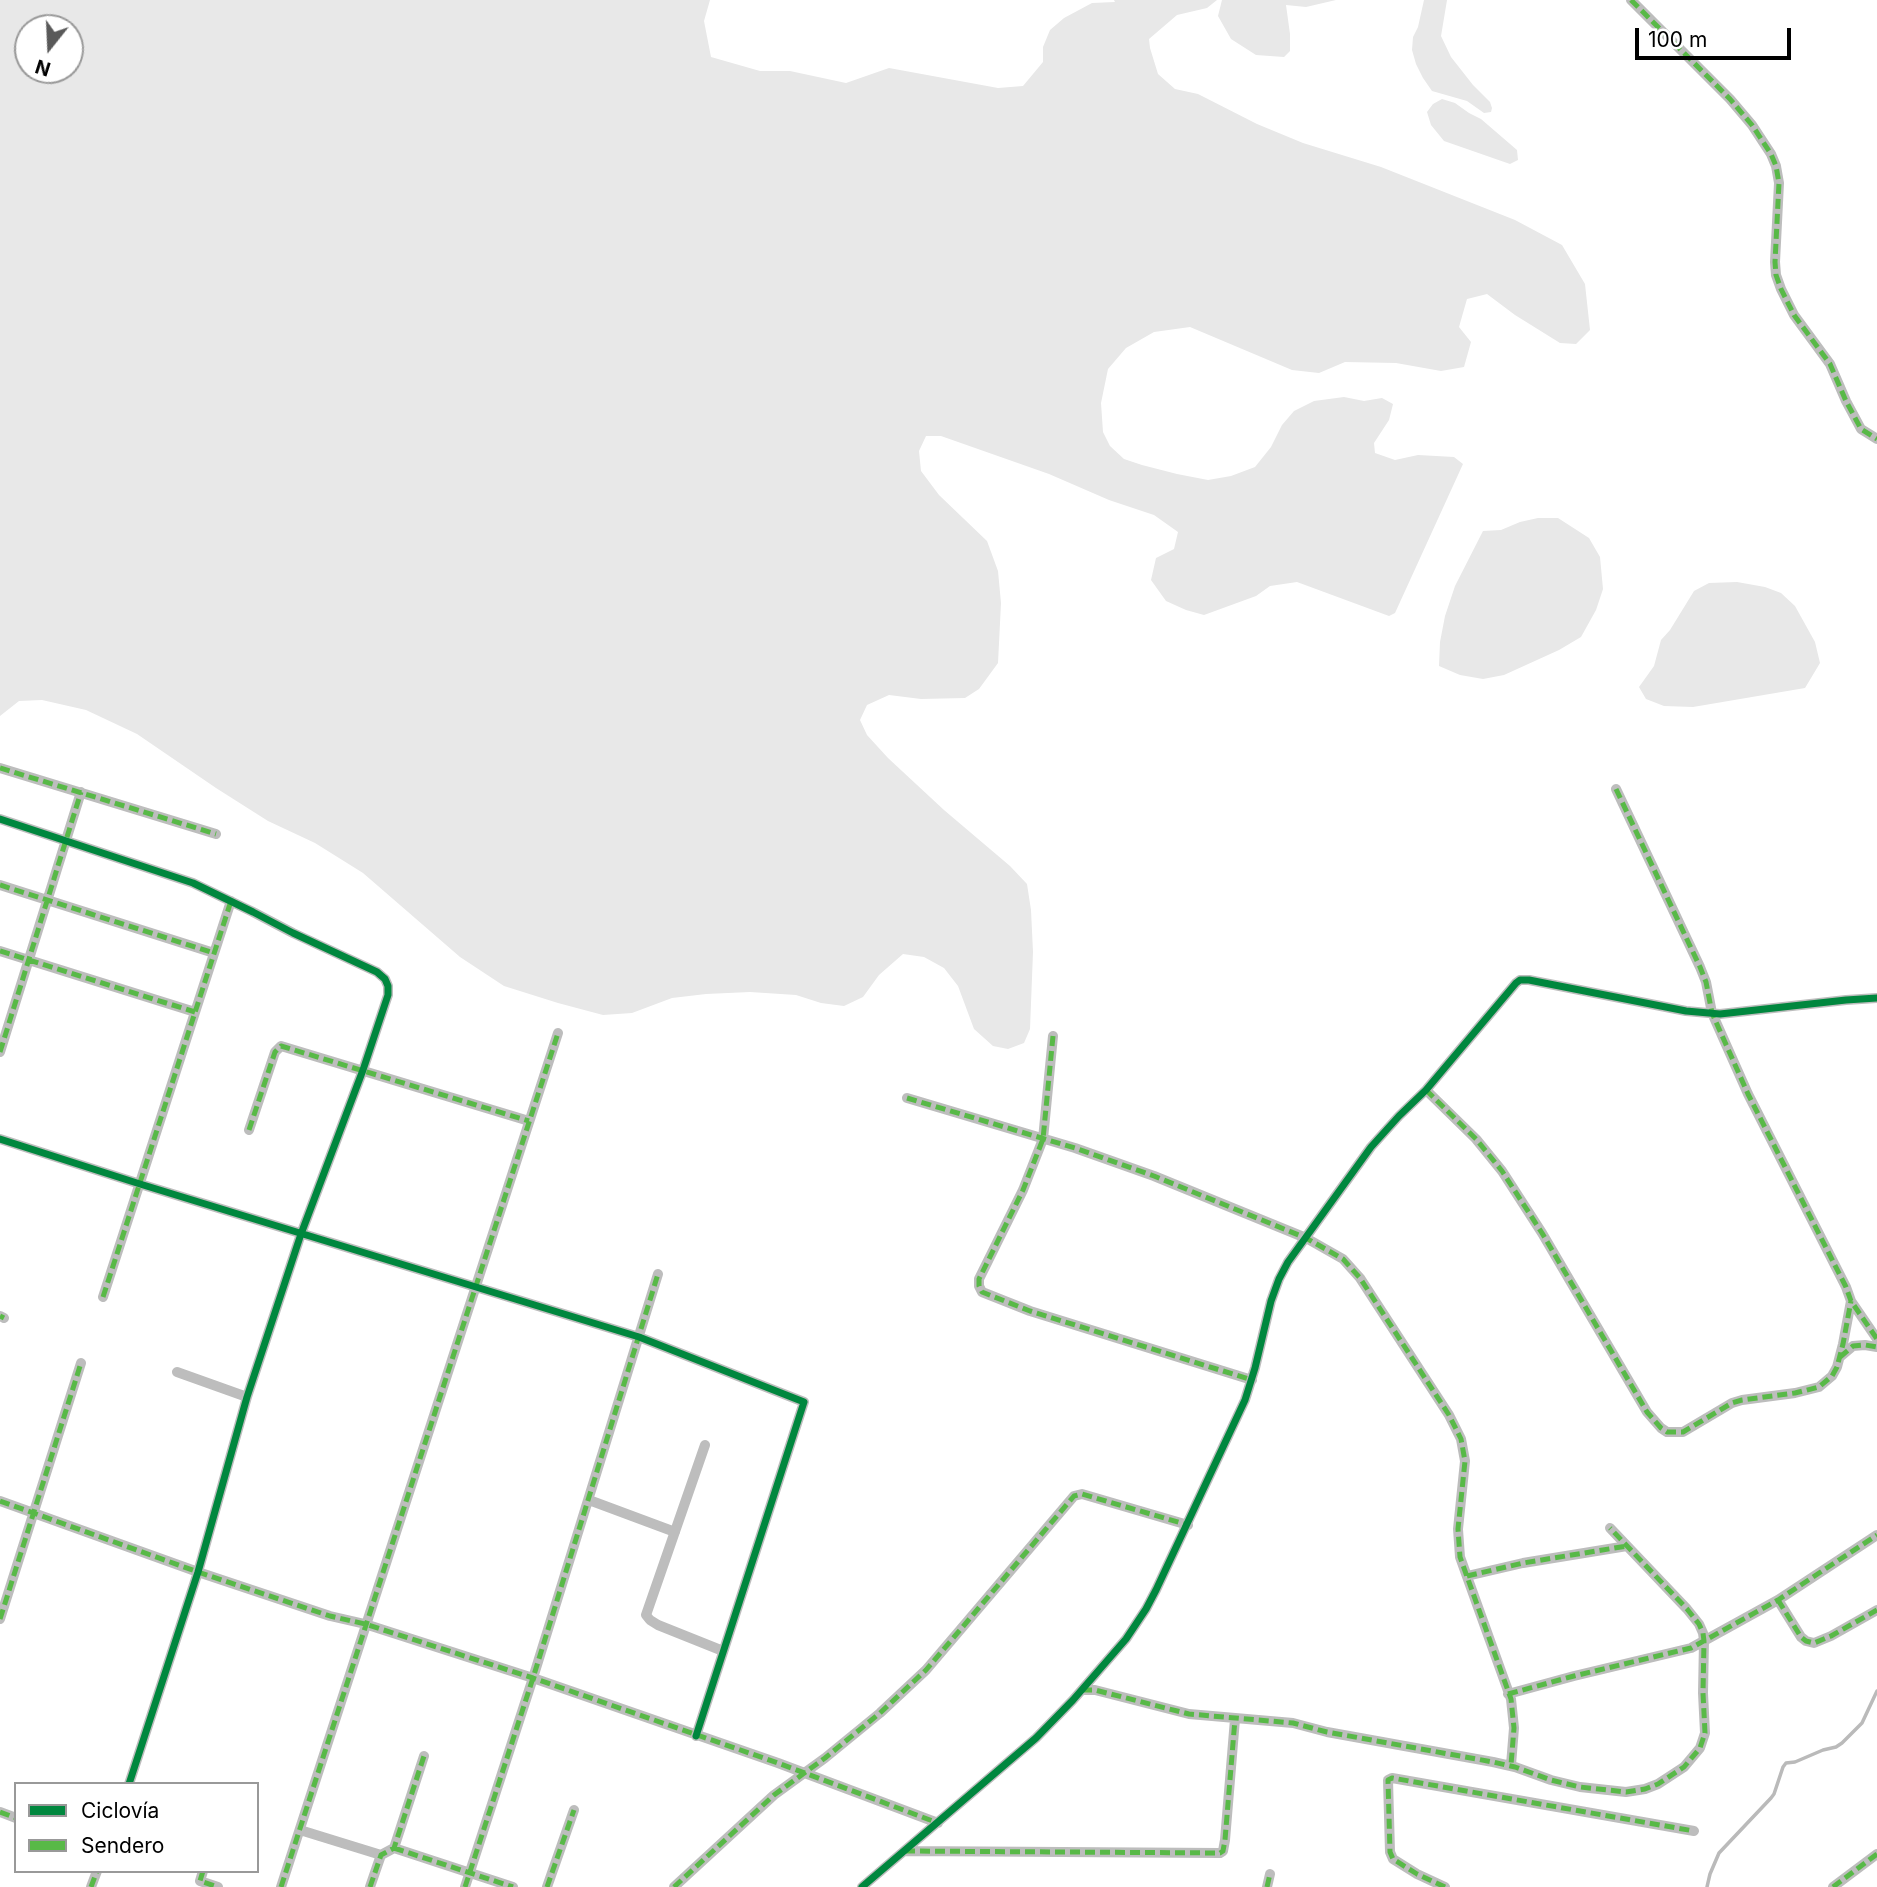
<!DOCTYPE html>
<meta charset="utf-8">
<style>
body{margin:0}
#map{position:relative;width:1877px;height:1887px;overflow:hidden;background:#fff;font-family:Inter,sans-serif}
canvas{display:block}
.legend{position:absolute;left:14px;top:1782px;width:245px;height:91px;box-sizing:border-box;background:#fff;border:2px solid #999;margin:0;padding:9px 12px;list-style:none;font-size:21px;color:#000}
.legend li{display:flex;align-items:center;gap:14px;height:35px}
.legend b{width:35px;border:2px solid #999}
.north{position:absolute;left:14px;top:14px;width:70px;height:70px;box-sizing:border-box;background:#fff;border:2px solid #999;border-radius:50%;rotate:198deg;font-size:19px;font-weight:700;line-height:28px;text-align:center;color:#000}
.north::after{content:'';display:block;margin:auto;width:24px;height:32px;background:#595959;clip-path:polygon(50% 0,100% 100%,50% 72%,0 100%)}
.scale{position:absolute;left:1635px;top:28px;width:156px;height:32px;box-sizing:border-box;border:4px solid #000;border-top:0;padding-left:9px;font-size:21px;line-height:24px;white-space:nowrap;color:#000;-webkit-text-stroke:5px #fff;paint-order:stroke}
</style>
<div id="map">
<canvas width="1877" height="1887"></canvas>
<ul class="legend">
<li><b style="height:9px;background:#00873e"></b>Ciclovía</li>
<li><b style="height:9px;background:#58b947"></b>Sendero</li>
</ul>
<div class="north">N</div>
<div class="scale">100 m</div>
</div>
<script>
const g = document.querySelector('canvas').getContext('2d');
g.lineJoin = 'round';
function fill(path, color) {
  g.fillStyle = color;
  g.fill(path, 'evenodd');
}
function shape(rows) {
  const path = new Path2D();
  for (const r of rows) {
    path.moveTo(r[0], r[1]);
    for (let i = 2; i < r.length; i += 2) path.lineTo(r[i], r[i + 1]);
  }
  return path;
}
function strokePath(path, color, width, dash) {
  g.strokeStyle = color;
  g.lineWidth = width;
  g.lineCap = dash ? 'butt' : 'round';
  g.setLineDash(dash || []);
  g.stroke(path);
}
fill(shape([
 [0,0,710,0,704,21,711,57,760,71,790,71,846,83,889,68,998,88,1023,86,1043,62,1043,47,1050,30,1064,18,1092,3,1115,2,1114,0,1217,0,1207,8,1177,15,1149,39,1150,48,1158,74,1175,89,1198,94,1257,124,1303,143,1381,167,1515,220,1562,245,1585,284,1590,330,1576,344,1560,343,1515,315,1487,294,1467,299,1459,327,1471,342,1464,367,1441,371,1396,363,1345,362,1319,373,1292,370,1190,327,1154,332,1126,348,1108,369,1101,403,1103,432,1110,446,1124,459,1142,465,1177,474,1208,480,1231,476,1255,467,1271,447,1282,425,1294,411,1314,401,1344,397,1364,401,1382,398,1393,404,1389,420,1374,443,1375,453,1395,460,1418,455,1454,457,1463,464,1395,613,1389,616,1297,582,1270,586,1256,596,1204,615,1186,610,1166,601,1151,580,1156,558,1174,549,1178,532,1154,515,1109,500,1049,474,941,436,926,436,919,451,921,471,939,495,987,541,998,571,1001,603,998,663,979,689,965,698,921,699,889,695,867,705,860,720,867,735,888,758,944,810,1010,866,1027,884,1031,910,1033,952,1030,1029,1024,1043,1008,1049,993,1046,974,1029,958,986,944,968,924,957,903,954,879,975,863,997,844,1006,821,1003,796,995,750,992,706,994,672,998,632,1013,603,1015,558,1003,504,986,460,957,363,873,315,843,268,821,216,788,137,734,86,710,42,700,19,701,0,716],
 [28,28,70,28,70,70,28,70],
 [1222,0,1336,0,1306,7,1286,5,1290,34,1290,51,1284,57,1256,55,1231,39,1218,16],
 [1424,0,1447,0,1441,36,1451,57,1473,85,1490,102,1492,108,1491,112,1484,113,1467,101,1432,91,1423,78,1416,64,1412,50,1413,37,1418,27],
 [1442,99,1455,103,1469,113,1481,119,1517,150,1518,160,1510,164,1444,141,1431,125,1427,112,1433,104],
 [1538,518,1558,518,1589,538,1600,557,1603,589,1596,610,1581,637,1559,650,1504,675,1483,679,1460,675,1439,666,1440,642,1445,616,1455,586,1483,531,1501,530,1520,522],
 [1737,582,1765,587,1781,593,1795,606,1815,642,1820,663,1805,688,1693,707,1664,706,1646,699,1639,687,1654,666,1661,640,1670,630,1694,591,1709,583]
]), '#e8e8e8');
strokePath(shape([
 [1707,1887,1710,1874,1719,1853,1771,1798,1774,1794,1783,1767,1786,1763,1795,1762,1823,1750,1836,1747,1842,1743,1862,1723,1877,1691]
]), '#bababa', 3.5);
strokePath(shape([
 [1631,0,1730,99,1752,125,1771,154,1776,166,1779,183,1775,262,1776,275,1781,289,1794,315,1830,364,1846,401,1861,429,1877,439],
 [0,768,216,834],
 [1616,789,1700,967,1706,982,1712,1013,1748,1094,1846,1287,1851,1301,1877,1339],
 [0,819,193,883,253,912,293,933,377,972,385,979,388,986,388,995,363,1070,301,1234,247,1397,198,1572,129,1784],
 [0,885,214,953],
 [0,951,195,1012],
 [1053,1036,1043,1139,1023,1190,979,1279,979,1286,982,1292,1030,1311,1252,1380],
 [0,1052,81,792],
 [1426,1090,1476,1139,1502,1171,1542,1233,1647,1412,1661,1428,1667,1432,1683,1432,1732,1403,1742,1400,1795,1393,1819,1387,1832,1376,1837,1367,1843,1344,1851,1301],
 [907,1098,1075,1148,1154,1176,1306,1238,1343,1259,1360,1278,1449,1415,1461,1439,1465,1461,1458,1529,1460,1557,1511,1699,1514,1728,1511,1765],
 [249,1130,275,1052,281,1046,529,1121],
 [0,1139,140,1184,639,1337,804,1402,696,1736],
 [103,1297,231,901],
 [0,1316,4,1318],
 [1840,1357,1853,1346,1865,1345,1877,1347],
 [177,1372,247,1397],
 [705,1445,646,1615,650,1620,658,1625,723,1651],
 [589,1500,675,1532],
 [0,1501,198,1572,330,1616,365,1624,533,1678,778,1763,938,1823],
 [1467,1576,1523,1563,1627,1546],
 [1778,1600,1801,1637,1806,1641,1814,1643,1831,1636,1877,1610],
 [0,1619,81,1363],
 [1082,1690,1095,1690,1189,1714,1293,1723,1327,1732,1493,1762,1515,1767,1551,1780,1580,1787,1626,1792,1645,1789,1658,1784,1684,1767,1700,1748,1705,1733,1703,1693,1704,1641,1703,1633,1699,1624,1687,1609,1610,1528],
 [1508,1694,1574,1676,1691,1648,1778,1600,1877,1535],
 [0,1812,16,1818],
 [300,1830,381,1855],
 [394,1848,513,1887],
 [905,1851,1220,1853,1223,1851,1225,1840,1235,1719],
 [203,1871,200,1881,218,1887],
 [91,1887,97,1871],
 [281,1887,558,1033],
 [370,1887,381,1855,394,1848,424,1756],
 [465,1887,533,1678,658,1274],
 [547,1887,574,1810],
 [674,1887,774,1795,825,1758,880,1713,926,1670,1074,1496,1082,1494,1188,1525],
 [862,1887,1036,1738,1073,1700,1126,1639,1146,1609,1156,1590,1245,1400,1255,1368,1271,1301,1279,1279,1288,1262,1371,1147,1399,1116,1426,1090,1516,983,1520,980,1529,980,1686,1011,1720,1014,1846,1000,1877,998],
 [1267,1887,1270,1874],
 [1445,1887,1417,1874,1393,1859,1390,1852,1388,1780,1392,1778,1694,1831],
 [1833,1887,1877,1854]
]), '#bdbdbd', 10);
strokePath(shape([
 [1631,0,1730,99,1752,125,1771,154,1776,166,1779,183,1775,262,1776,275,1781,289,1794,315,1830,364,1846,401,1861,429,1877,439],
 [0,768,216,834],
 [1616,789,1700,967,1706,982,1712,1013,1748,1094,1846,1287,1851,1301,1877,1339],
 [0,885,214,953],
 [0,951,195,1012],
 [1053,1036,1043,1139,1023,1190,979,1279,979,1286,982,1292,1030,1311,1252,1380],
 [0,1052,81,792],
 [1426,1090,1476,1139,1502,1171,1542,1233,1647,1412,1661,1428,1667,1432,1683,1432,1732,1403,1742,1400,1795,1393,1819,1387,1832,1376,1837,1367,1843,1344,1851,1301],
 [907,1098,1075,1148,1154,1176,1306,1238,1343,1259,1360,1278,1449,1415,1461,1439,1465,1461,1458,1529,1460,1557,1511,1699,1514,1728,1511,1765],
 [249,1130,275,1052,281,1046,529,1121],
 [103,1297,231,901],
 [0,1316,4,1318],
 [1840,1357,1853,1346,1865,1345,1877,1347],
 [0,1501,198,1572,330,1616,365,1624,533,1678,778,1763,938,1823],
 [1467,1576,1523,1563,1627,1546],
 [1778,1600,1801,1637,1806,1641,1814,1643,1831,1636,1877,1610],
 [0,1619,81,1363],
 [1082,1690,1095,1690,1189,1714,1293,1723,1327,1732,1493,1762,1515,1767,1551,1780,1580,1787,1626,1792,1645,1789,1658,1784,1684,1767,1700,1748,1705,1733,1703,1693,1704,1641,1703,1633,1699,1624,1687,1609,1610,1528],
 [1508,1694,1574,1676,1691,1648,1778,1600,1877,1535],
 [0,1812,16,1818],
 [394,1848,513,1887],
 [905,1851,1220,1853,1223,1851,1225,1840,1235,1719],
 [203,1871,200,1881,218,1887],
 [91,1887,97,1871],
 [281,1887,558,1033],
 [370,1887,381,1855,394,1848,424,1756],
 [465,1887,533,1678,658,1274],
 [547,1887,574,1810],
 [674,1887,774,1795,825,1758,880,1713,926,1670,1074,1496,1082,1494,1188,1525],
 [1267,1887,1270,1874],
 [1445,1887,1417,1874,1393,1859,1390,1852,1388,1780,1392,1778,1694,1831],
 [1833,1887,1877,1854]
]), '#58b947', 5, [10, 5]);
strokePath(shape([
 [0,819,193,883,253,912,293,933,377,972,385,979,388,986,388,995,363,1070,301,1234,247,1397,198,1572,129,1784],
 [0,1139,140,1184,639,1337,804,1402,696,1736],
 [862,1887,1036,1738,1073,1700,1126,1639,1146,1609,1156,1590,1245,1400,1255,1368,1271,1301,1279,1279,1288,1262,1371,1147,1399,1116,1426,1090,1516,983,1520,980,1529,980,1686,1011,1720,1014,1846,1000,1877,998]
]), '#00873e', 7);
</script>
